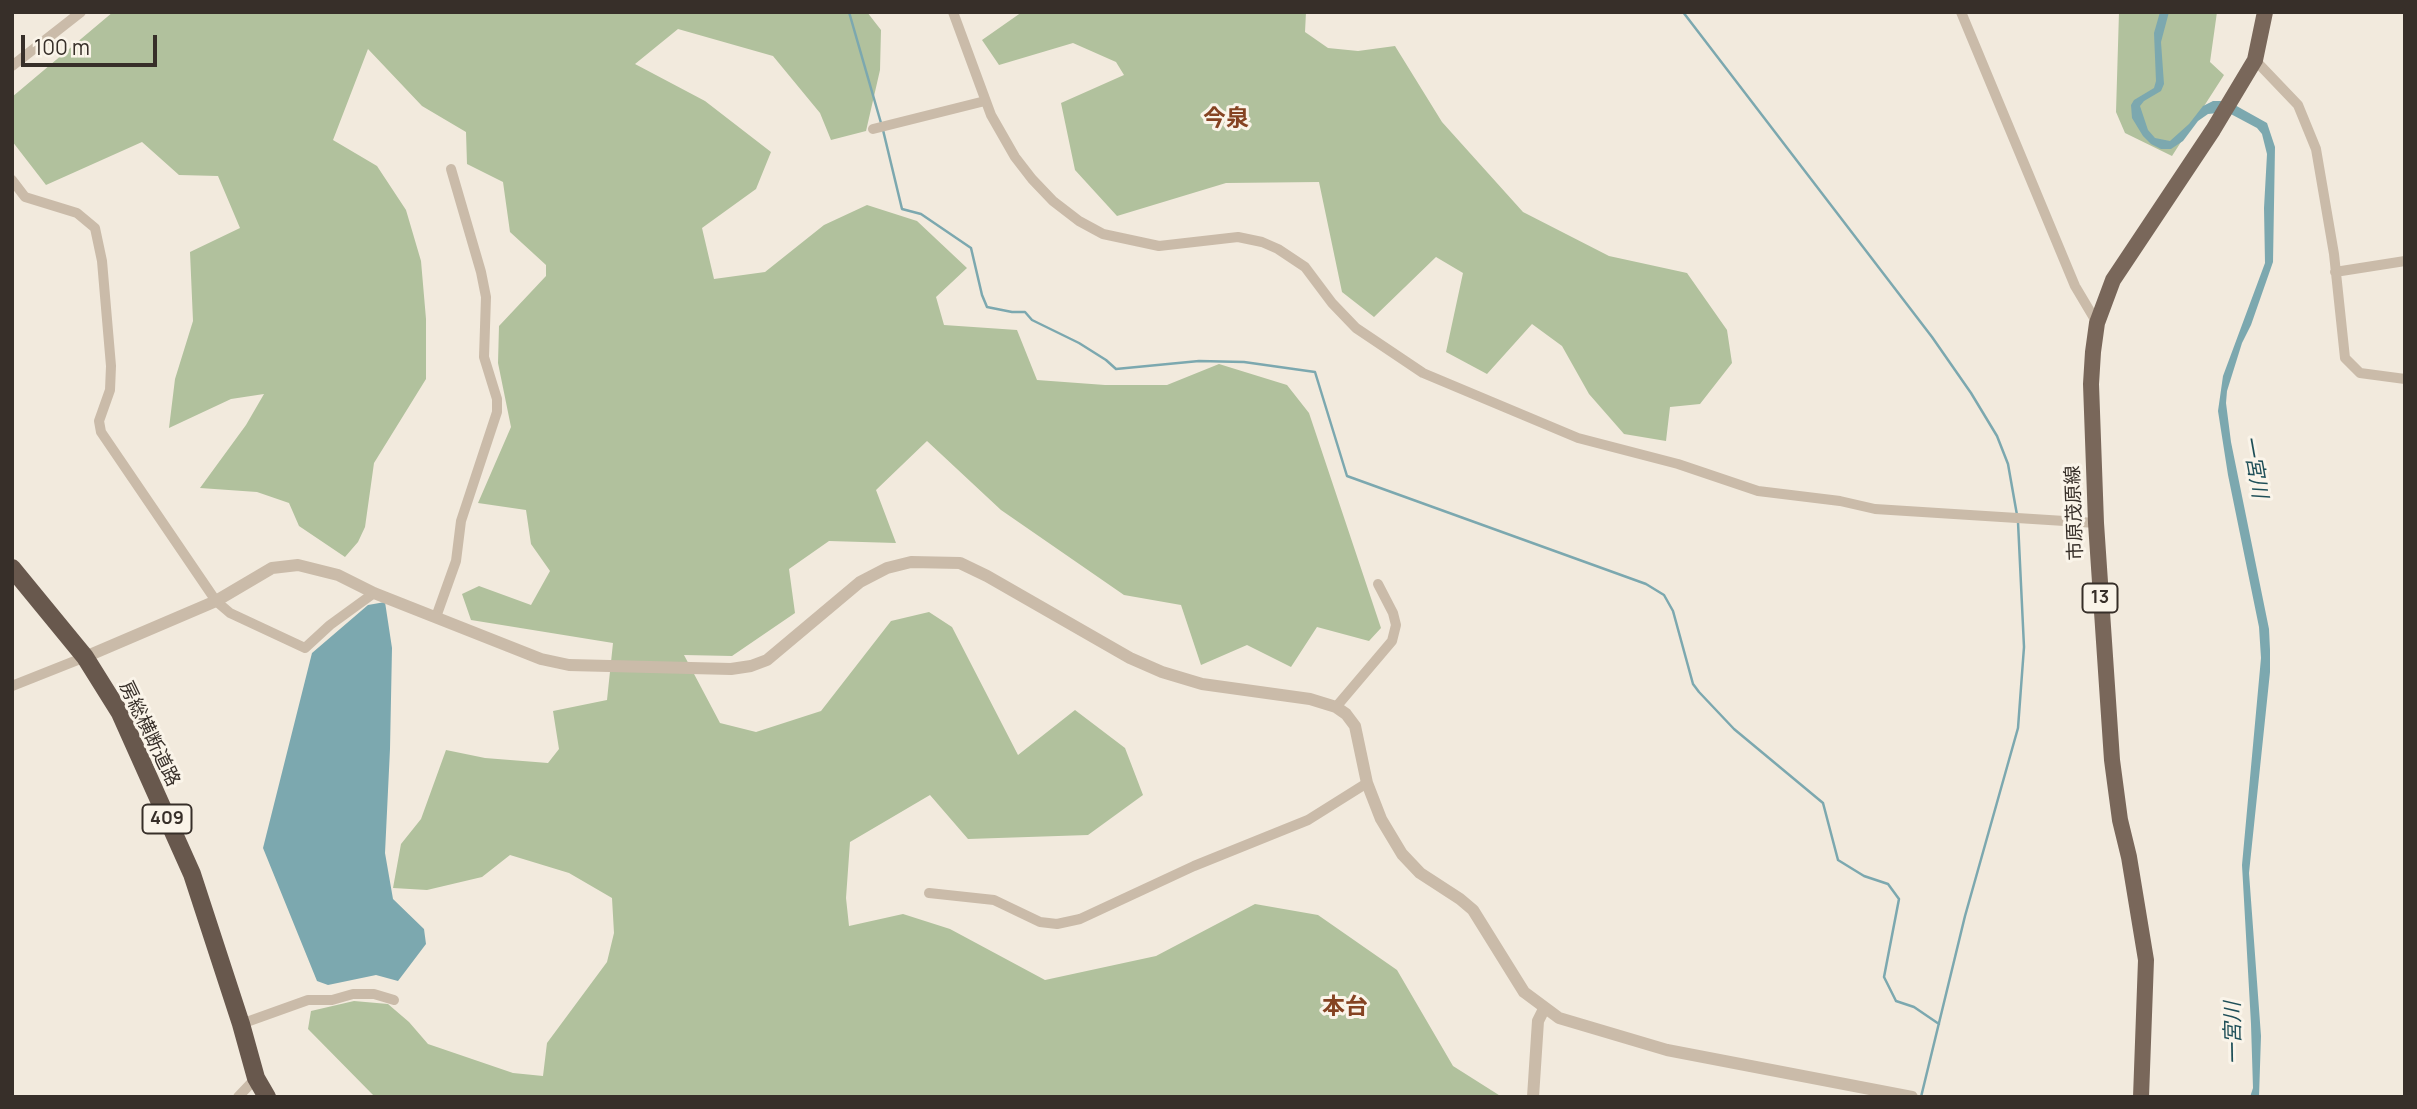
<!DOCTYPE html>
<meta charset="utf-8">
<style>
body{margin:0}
#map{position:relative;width:2417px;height:1109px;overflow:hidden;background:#f2eadd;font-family:Manrope,sans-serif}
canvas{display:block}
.frame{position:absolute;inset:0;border:14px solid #372f29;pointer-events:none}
.scale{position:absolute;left:21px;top:35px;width:136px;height:32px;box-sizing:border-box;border:4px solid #372f29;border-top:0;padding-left:9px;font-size:21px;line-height:24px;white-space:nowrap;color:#372f29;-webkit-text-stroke:5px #faf4e9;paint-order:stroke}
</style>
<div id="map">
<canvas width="2417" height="1109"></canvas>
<div class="frame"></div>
<div class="scale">100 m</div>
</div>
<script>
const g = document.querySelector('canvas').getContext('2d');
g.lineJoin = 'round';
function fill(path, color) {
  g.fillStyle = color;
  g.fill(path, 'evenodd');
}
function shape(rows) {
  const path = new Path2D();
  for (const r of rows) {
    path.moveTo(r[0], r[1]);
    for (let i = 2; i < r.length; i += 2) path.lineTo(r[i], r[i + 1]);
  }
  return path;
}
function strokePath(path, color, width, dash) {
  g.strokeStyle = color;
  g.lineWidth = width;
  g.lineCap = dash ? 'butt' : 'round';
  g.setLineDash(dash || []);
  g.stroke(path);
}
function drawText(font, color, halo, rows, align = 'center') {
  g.font = font + ' Manrope,"Noto Sans JP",sans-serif';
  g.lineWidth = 6;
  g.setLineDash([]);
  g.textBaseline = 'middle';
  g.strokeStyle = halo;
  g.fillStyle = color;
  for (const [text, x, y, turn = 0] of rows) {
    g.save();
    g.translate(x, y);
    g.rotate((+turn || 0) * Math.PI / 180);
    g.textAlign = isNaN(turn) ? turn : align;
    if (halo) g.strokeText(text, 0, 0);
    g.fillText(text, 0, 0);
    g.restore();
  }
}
fill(shape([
 [113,12,867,12,881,30,880,70,866,131,831,140,820,113,773,56,678,29,635,64,705,101,771,152,756,189,702,228,714,279,765,272,824,225,867,205,917,221,967,268,936,297,944,325,1017,330,1037,380,1105,385,1167,385,1219,364,1287,385,1309,413,1381,628,1369,641,1317,627,1291,667,1247,645,1201,665,1181,605,1124,595,1001,510,927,441,876,490,896,543,829,541,789,569,795,613,732,656,684,655,720,723,756,732,821,711,891,621,929,612,952,627,1018,755,1075,710,1125,748,1143,795,1088,835,968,839,930,795,850,842,846,898,849,926,903,914,950,929,1045,980,1156,956,1255,904,1318,915,1397,970,1453,1066,1502,1097,375,1097,308,1029,311,1011,354,1001,388,1004,409,1022,428,1044,513,1073,543,1076,547,1043,607,962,614,933,612,898,569,873,510,855,482,877,427,890,393,888,401,844,421,819,446,750,485,758,548,763,559,749,553,711,607,700,613,643,471,620,462,594,479,586,531,605,550,571,531,544,526,510,478,503,511,427,498,363,499,326,546,276,546,265,510,232,503,182,467,164,466,132,422,106,368,49,333,140,377,166,406,210,421,261,426,319,426,379,374,463,365,527,358,542,345,557,299,526,289,503,257,492,200,488,246,425,264,394,231,399,169,428,175,379,193,321,190,252,240,228,218,176,179,175,142,142,46,185,12,141,12,97],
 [1022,12,1306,12,1305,32,1328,48,1358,51,1395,46,1442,122,1523,212,1609,256,1687,273,1727,330,1732,363,1700,404,1670,407,1666,441,1624,434,1589,394,1562,346,1532,324,1487,374,1446,352,1463,273,1436,257,1374,317,1342,292,1319,182,1226,183,1117,216,1075,170,1061,103,1124,75,1116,62,1073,43,999,65,982,40],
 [2119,12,2217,12,2210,62,2224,75,2172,156,2125,133,2116,112]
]), '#b1c19d');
fill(shape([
 [2160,12,2169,12,2161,42,2164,84,2161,91,2144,101,2140,106,2148,130,2155,138,2170,141,2189,124,2203,106,2213,101,2223,101,2233,104,2267,123,2275,147,2273,262,2251,325,2242,343,2227,391,2226,403,2231,442,2269,629,2270,650,2270,672,2249,873,2261,1036,2259,1097,2250,1097,2253,1088,2251,1024,2242,865,2261,658,2259,627,2228,475,2218,411,2223,376,2265,263,2264,208,2267,154,2262,134,2257,128,2227,112,2208,114,2198,121,2183,141,2171,149,2161,149,2151,144,2143,136,2132,118,2131,105,2134,100,2154,88,2156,81,2154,33],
 [385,602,392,648,390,749,385,853,393,899,424,929,426,944,398,981,376,975,328,985,317,981,263,848,312,653,368,605]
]), '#7ca8af');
strokePath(shape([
 [849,12,881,123],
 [1683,12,1932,337,1971,393,1997,436,2008,464,2017,515],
 [883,130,902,209,921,214,971,248,982,295,987,307,1012,312,1025,312,1032,320,1079,343,1106,360,1116,369,1199,361,1244,362,1315,372,1347,476,1646,584,1664,595,1673,611,1693,684,1699,692,1734,729,1823,803,1838,860,1864,876,1888,884,1899,899,1884,977,1896,1001,1914,1007,1939,1024],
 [1921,1097,1965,916,2018,728,2024,647,2018,522]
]), '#7ca8af', 2.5);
strokePath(shape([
 [953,12,991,115,1015,157,1032,179,1053,201,1079,221,1103,234,1159,246,1238,237,1262,242,1278,249,1305,267,1332,303,1356,328,1423,373,1578,438,1678,464,1758,491,1840,501,1875,509,2096,523],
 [1961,12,2075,286,2097,323],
 [2255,60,2298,105,2316,149,2334,254,2345,358,2360,373,2405,379],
 [12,66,81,12],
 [873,129,985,101],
 [12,180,25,197,77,213,95,228,102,261,111,366,110,390,99,421,101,432,216,601,230,613,305,648,330,625,374,593],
 [2335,272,2405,261],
 [436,617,456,561,461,521,497,412,497,399,484,357,486,297,481,272,451,169],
 [12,686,85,657],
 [1336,707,1392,641,1396,625,1393,613,1378,584],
 [929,893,994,900,1040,922,1057,924,1080,919,1194,866,1308,820,1367,783],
 [241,1024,308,1000,332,1000,353,994,374,994,394,1000],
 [238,1097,256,1078]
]), '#cabba9', 10);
strokePath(shape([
 [85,657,216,601,272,568,298,565,338,575,374,593,541,659,569,665,731,669,751,666,767,660,860,582,887,568,911,562,960,563,987,576,1130,658,1162,672,1202,684,1310,699,1336,707,1346,714,1355,726,1367,783,1381,819,1402,854,1420,873,1460,899,1473,910,1524,992,1559,1018,1667,1050,1912,1097],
 [1533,1097,1538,1021,1544,1009]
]), '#cabba9', 12);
strokePath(shape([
 [2141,1097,2146,960,2129,857,2120,820,2112,760,2096,523,2091,384,2093,352,2097,323,2113,280,2213,130,2255,60,2265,12]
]), '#79675a', 16);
strokePath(shape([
 [12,568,85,657,120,713,192,874,241,1024,256,1078,267,1097]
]), '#68584d', 18);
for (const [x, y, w] of [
 [2100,598,35],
 [167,819,49]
]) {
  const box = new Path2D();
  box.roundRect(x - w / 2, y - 14.5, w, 29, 5);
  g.fillStyle = '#faf4e9';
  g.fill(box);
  strokePath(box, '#372f29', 2);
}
drawText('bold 18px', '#372f29', null, [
 ["13",2100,598],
 ["409",167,819]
]);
drawText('19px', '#372f29', '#faf4e9', [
 ["市原茂原線",2075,513,-92],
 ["房総横断道路",149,734,64]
]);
drawText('italic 21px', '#1e4f58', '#faf4e9', [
 ["一宮川",2254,467,80],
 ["一宮川",2234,1033,-91]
]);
drawText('bold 23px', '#854322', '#faf4e9', [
 ["今泉",1226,120],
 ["本台",1345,1008]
]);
</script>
